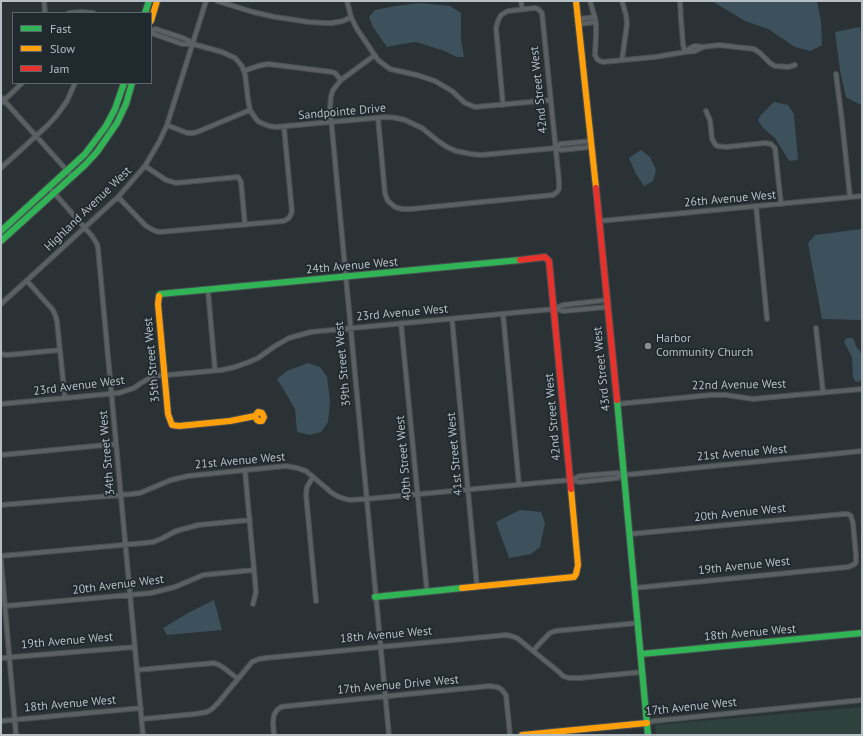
<!DOCTYPE html>
<style>
body{margin:0}
#map{position:relative;width:863px;height:736px;overflow:hidden;background:#2a3235;font-family:"PT Sans",sans-serif}
canvas{display:block}
.frame{position:absolute;inset:0;border:2px solid #b5bfc5;pointer-events:none}
.legend{position:absolute;left:12px;top:12px;width:140px;height:72px;box-sizing:border-box;background:#1f292e;border:1px solid #5b656a;margin:0;padding:5px 7px;list-style:none;font-size:12px;color:#b5bfc5}
.legend li{display:flex;align-items:center;gap:8px;height:20px}
.legend b{width:20px;border:1px solid #5b656a}
</style>
<div id="map">
<canvas width="863" height="736"></canvas>
<div class="frame"></div>
<ul class="legend">
<li><b style="height:5px;background:#30b455"></b>Fast</li>
<li><b style="height:5px;background:#ff9f0a"></b>Slow</li>
<li><b style="height:5px;background:#e5322d"></b>Jam</li>
</ul>
</div>
<script>
const g = document.querySelector('canvas').getContext('2d');
g.lineJoin = 'round';
function fill(path, color) {
  g.fillStyle = color;
  g.fill(path, 'evenodd');
}
function shape(rows) {
  const path = new Path2D();
  for (const r of rows) {
    path.moveTo(r[0], r[1]);
    for (let i = 2; i < r.length; i += 2) path.lineTo(r[i], r[i + 1]);
  }
  return path;
}
function strokePath(path, color, width, dash) {
  g.strokeStyle = color;
  g.lineWidth = width;
  g.lineCap = dash ? 'butt' : 'round';
  g.setLineDash(dash || []);
  g.stroke(path);
}
function drawText(font, color, halo, rows, align = 'center') {
  g.font = font + ' "PT Sans",sans-serif';
  g.lineWidth = 3.5;
  g.setLineDash([]);
  g.textBaseline = 'middle';
  g.strokeStyle = halo;
  g.fillStyle = color;
  for (const [text, x, y, turn = 0] of rows) {
    g.save();
    g.translate(x, y);
    g.rotate((+turn || 0) * Math.PI / 180);
    g.textAlign = isNaN(turn) ? turn : align;
    if (halo) g.strokeText(text, 0, 0);
    g.fillText(text, 0, 0);
    g.restore();
  }
}
fill(shape([
 [862,707,862,735,656,735,655,725]
]), '#2e413d');
fill(shape([
 [712,1,817,1,821,22,822,45,810,51,795,47,768,29,745,21],
 [420,3,450,6,461,13,461,39,464,57,457,57,442,50,416,42,402,44,387,47,373,27,369,17,375,10,396,6],
 [860,27,862,42,862,105,857,103,846,97,840,70,835,32],
 [774,102,788,105,794,114,798,160,789,161,775,138,763,128,758,120,761,115],
 [641,150,650,157,656,170,653,181,644,186,636,174,629,158],
 [862,229,862,320,822,319,808,243,815,235],
 [846,338,853,338,857,348,860,351,862,359,862,378,859,382,855,381,853,377,852,357,844,342],
 [308,363,320,367,327,377,330,400,328,422,321,432,310,435,297,432,295,409,284,390,277,379,287,371],
 [520,510,541,512,545,523,540,547,531,554,509,558,496,522],
 [214,600,222,630,167,635,163,628,188,613]
]), '#3c515b');
const street = shape([
 [44,1,45,13],
 [217,1,253,12,275,17,309,22,325,23,332,23,343,21,351,17],
 [347,1,351,17,357,29,378,60,390,69,417,75,435,81,452,91,465,103,475,107,551,100],
 [521,1,522,9],
 [590,1,596,22,596,35,595,55,597,59,600,61,603,62,655,57,685,52,692,47,695,46,703,47,719,45,754,49,760,53,770,63,775,66,788,67,795,65],
 [622,1,626,15,627,24,622,60],
 [680,1,681,19,683,44,685,52,695,51,703,47],
 [69,13,81,12,93,13],
 [578,19,595,17],
 [579,24,596,22],
 [151,30,156,29,183,38,193,43],
 [151,33,182,44,193,44,222,52,235,58,242,66,245,74,248,99,250,110,256,119,259,122,269,126,276,127,386,117,396,118,405,120,422,128,438,141,447,147,456,151,471,154,481,155,556,148,561,150,591,147],
 [375,55,341,80,333,90,331,96,330,108,389,735],
 [244,71,258,66,268,64,332,72,335,73,341,80],
 [836,74,842,121,850,197],
 [1,97,72,176],
 [1,103,14,91,22,83],
 [706,111,710,120,712,139,715,144,717,146,726,147,765,143,771,144,775,148,781,204],
 [378,118,385,194,388,201,395,207,402,209,411,209,553,195,557,192,559,189,559,181,542,13,538,9,535,8,508,11,501,15,498,21,496,28,503,105],
 [167,125,187,133,193,133,197,132,250,110],
 [556,148,560,144,591,141],
 [145,166,166,180,176,183,238,177,241,182,245,225],
 [1,168,48,125,57,115,67,101,75,83],
 [49,187,92,236,97,244,98,248,143,735],
 [118,197,146,226,155,231,160,232,284,221,289,218,292,212,284,127],
 [756,206,767,319],
 [600,221,862,196],
 [27,281,53,310,56,317,57,322,65,398],
 [208,290,215,370],
 [1,304,118,197,145,166,159,142,167,125,206,1],
 [555,309,564,311,607,307],
 [503,314,519,485],
 [452,319,477,587],
 [401,323,427,592],
 [816,328,823,392],
 [1,354,7,355,60,350],
 [1,404,119,393,134,388,141,383,150,378,157,376,222,370,235,367,249,362,258,358,275,346,289,338,311,332,554,309,563,305,607,300],
 [617,404,711,395,726,395,753,399,763,398,862,389],
 [1,455,116,444],
 [245,470,256,592,253,604],
 [313,477,307,487,306,494,316,601],
 [571,480,580,482,617,478,624,475,862,451],
 [1,505,132,494,140,493,171,480,188,476,286,466,297,468,306,471,332,493,339,497,349,500,366,499,570,480,580,476,617,473,624,475],
 [630,534,844,514,848,514,851,516,853,523,856,556,856,562,855,564,848,567,635,588],
 [1,556,144,543,153,542,163,538,176,531,198,525,250,520],
 [1,560,16,735],
 [5,606,151,593,175,587,203,575,254,570],
 [533,651,543,640,550,633,555,631,638,623],
 [1,658,135,647],
 [137,670,214,663,219,665,224,668,238,679],
 [142,719,195,714,207,712,212,709,218,703,252,662,259,659,266,658,380,647,506,635,511,636,517,638,559,672,563,676,569,678,580,678,642,672],
 [1,721,141,708],
 [647,723,654,721,862,700],
 [274,735,273,723,274,715,277,710,281,707,288,706,490,686,497,687,501,689,506,695,510,735]
]);
const fast = shape([
 [145,13,149,1],
 [1,231,85,154,106,126,115,109,124,83],
 [1,241,85,165,97,152,117,123,126,104,132,83],
 [159,296,160,294,520,260],
 [617,400,648,735],
 [375,597,462,588],
 [641,654,862,633]
]);
const slow = shape([
 [576,1,596,188],
 [151,21,157,1],
 [159,296,158,304,168,414,172,425,179,426,230,421,255,416,258,412,262,413,264,417,262,421,259,421,257,420,255,416],
 [462,588,574,577,576,574,578,565,571,489],
 [522,735,647,723]
]);
const jam = shape([
 [596,188,617,400],
 [520,260,545,257,549,261,571,489]
]);
strokePath(street, '#484e50', 6);
strokePath(fast, '#484e50', 8);
strokePath(slow, '#484e50', 8);
strokePath(jam, '#484e50', 8);
strokePath(street, '#5a6063', 4);
strokePath(fast, '#30b455', 6);
strokePath(slow, '#ff9f0a', 6);
strokePath(jam, '#e5322d', 6);
for (const [x, y, r, color] of [
 [648,346,4,"#848e93"]
]) {
  const dot = new Path2D();
  dot.arc(x, y, r, 0, 2 * Math.PI);
  g.fillStyle = color;
  g.fill(dot);
  strokePath(dot, '#1f292e', 1.5);
}
drawText('12px', '#b5bfc5', '#1f292e', [
 ["42nd Street West",539,90,-96],
 ["Sandpointe Drive",342,112,-5],
 ["26th Avenue West",730,199,-5],
 ["Highland Avenue West",88,209,-44],
 ["24th Avenue West",352,266,-5],
 ["23rd Avenue West",402,313,-5],
 ["35th Street West",152,360,-95],
 ["39th Street West",343,364,-95],
 ["43rd Street West",602,369,-96],
 ["22nd Avenue West",739,385,-1],
 ["23rd Avenue West",79,386,-7],
 ["42nd Street West",553,417,-95],
 ["34th Street West",107,453,-95],
 ["21st Avenue West",742,453,-5],
 ["41st Street West",455,454,-95],
 ["40th Street West",404,458,-95],
 ["21st Avenue West",240,461,-5],
 ["20th Avenue West",740,513,-6],
 ["19th Avenue West",744,566,-6],
 ["20th Avenue West",118,585,-7],
 ["18th Avenue West",750,633,-5],
 ["18th Avenue West",386,635,-5],
 ["19th Avenue West",67,641,-5],
 ["17th Avenue Drive West",398,685,-5],
 ["18th Avenue West",70,704,-5],
 ["17th Avenue West",691,707,-6]
]);
drawText('12px', '#b5bfc5', '#1f292e', [
 ["Harbor",656,339],
 ["Community Church",656,353]
], 'left');
</script>
